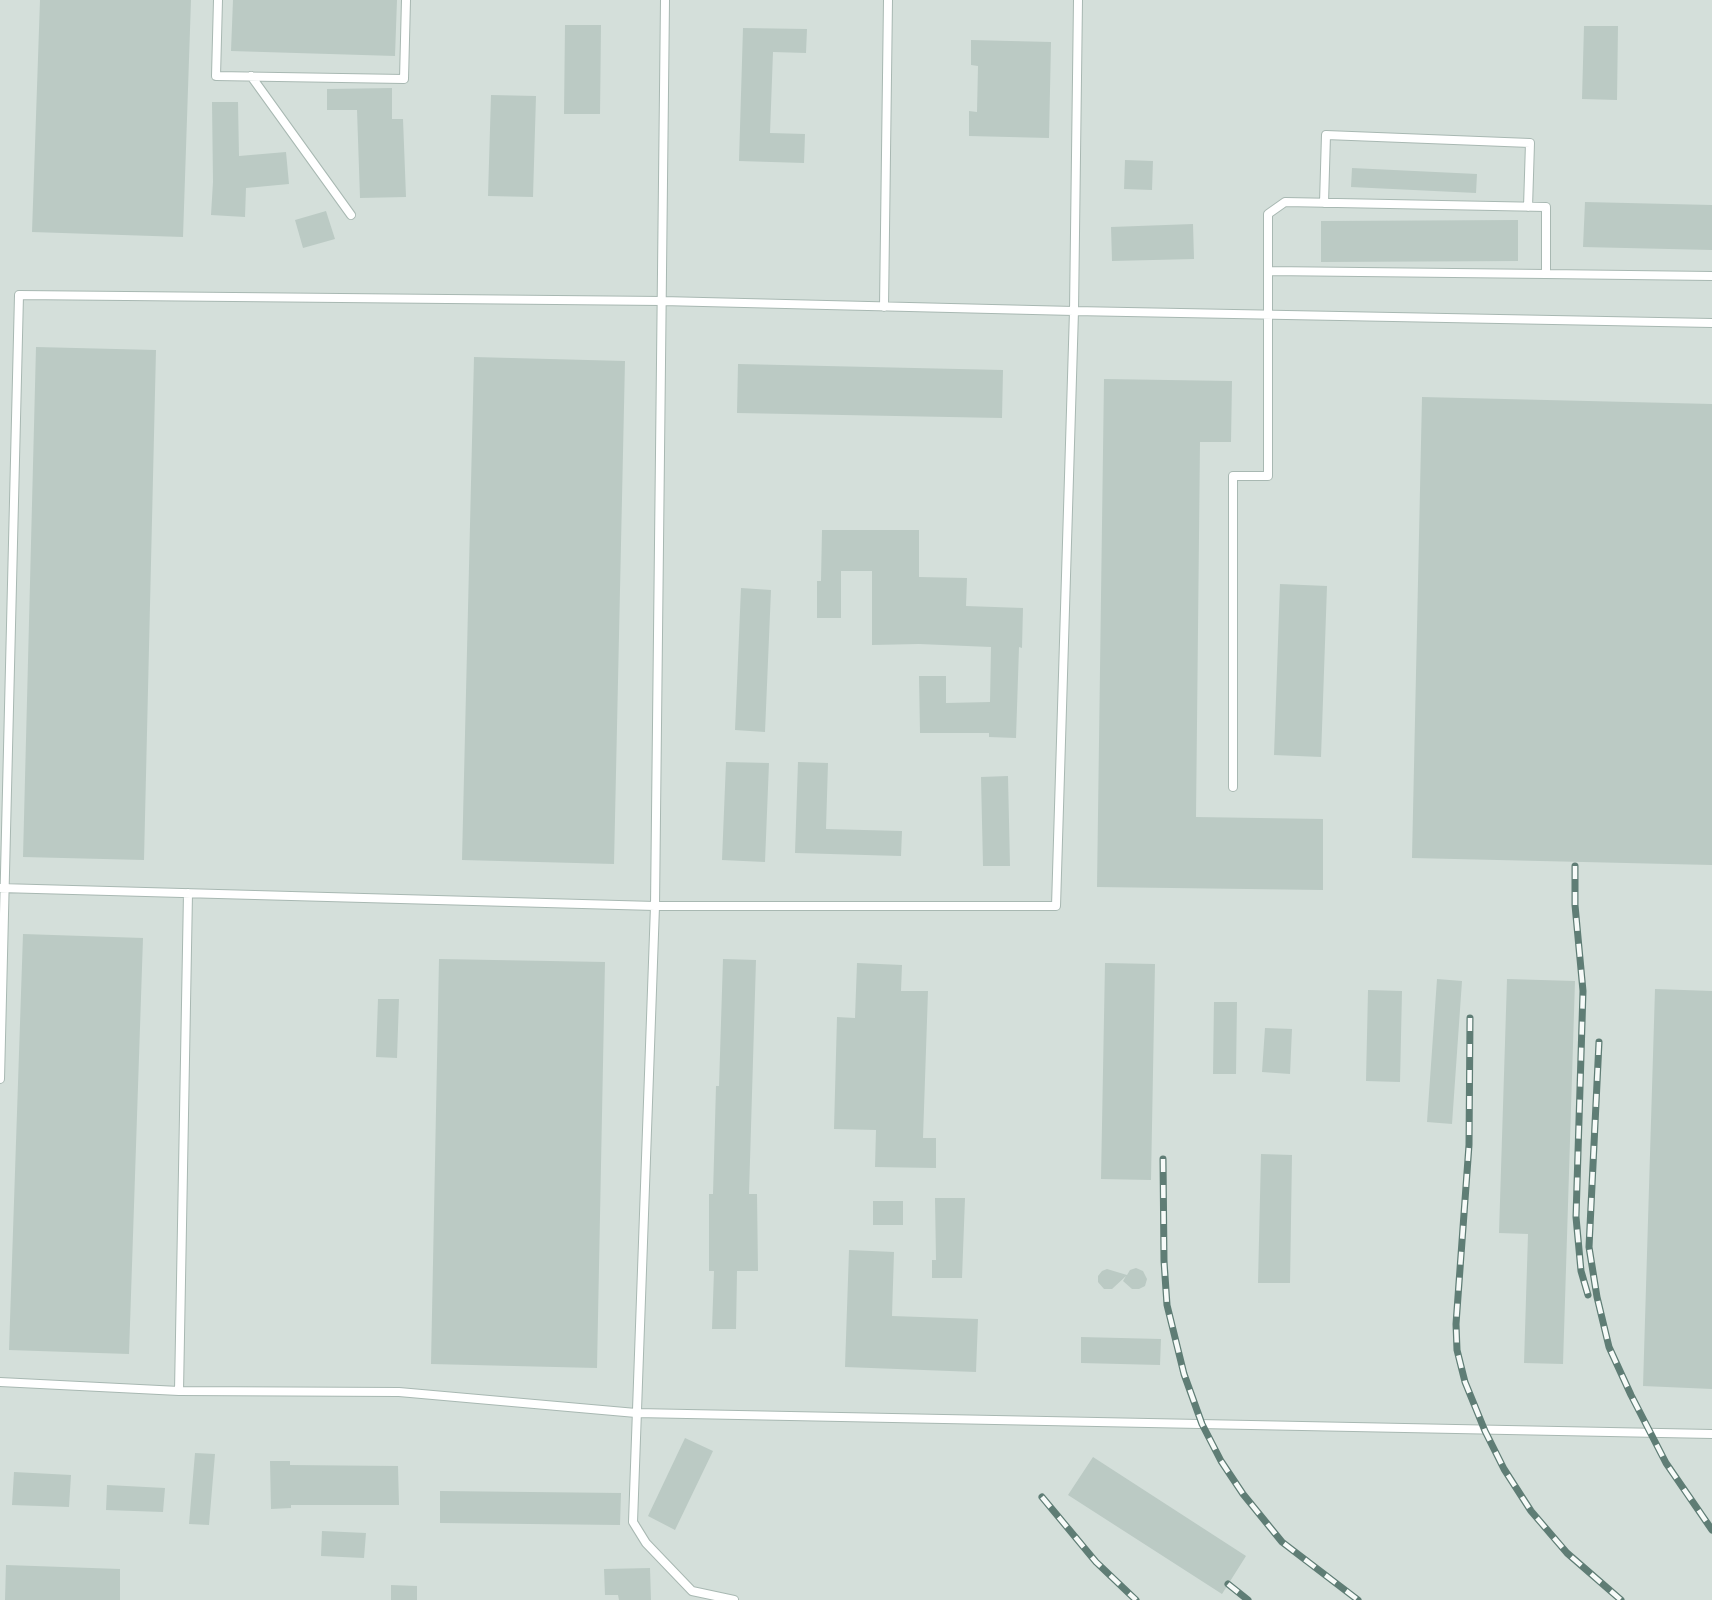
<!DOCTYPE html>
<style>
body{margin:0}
canvas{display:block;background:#e6efeb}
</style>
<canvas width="1712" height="1600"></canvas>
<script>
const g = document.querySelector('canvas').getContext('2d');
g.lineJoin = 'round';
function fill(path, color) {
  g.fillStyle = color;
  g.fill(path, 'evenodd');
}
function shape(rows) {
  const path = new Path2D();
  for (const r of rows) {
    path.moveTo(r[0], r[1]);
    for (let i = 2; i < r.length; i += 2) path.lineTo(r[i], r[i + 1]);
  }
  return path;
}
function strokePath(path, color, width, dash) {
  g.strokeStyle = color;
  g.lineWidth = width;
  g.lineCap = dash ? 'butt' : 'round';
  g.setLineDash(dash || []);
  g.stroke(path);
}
fill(shape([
 [0,0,1712,0,1712,1600,0,1600]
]), '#d4dfda');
fill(shape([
 [40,0,191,0,183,237,32,232],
 [233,0,397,0,395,56,231,51],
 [565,25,601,25,600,114,564,114],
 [1584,26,1618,26,1617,100,1582,99],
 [743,28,807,29,806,53,773,52,770,133,805,134,804,163,739,161],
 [971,40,1051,42,1049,138,969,136,969,111,977,112,978,66,971,65],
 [392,88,392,119,403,119,406,197,360,198,357,110,327,110,327,89],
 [491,95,536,96,533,197,488,196],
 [212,102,238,102,239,156,286,152,289,184,246,188,245,217,211,215,213,182],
 [1125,160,1153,161,1152,190,1124,189],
 [1352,168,1477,174,1476,193,1351,187],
 [1585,202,1712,205,1712,250,1583,247],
 [326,211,335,239,303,248,295,220],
 [1518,220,1518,261,1321,262,1321,221],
 [1193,224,1194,259,1112,261,1111,227],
 [36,347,156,350,144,860,23,857],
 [474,357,625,361,614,864,462,860],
 [738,364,1003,370,1002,418,737,413],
 [1104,379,1232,381,1231,442,1200,442,1196,817,1323,819,1323,890,1097,887],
 [1422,397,1712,404,1712,865,1412,858],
 [822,530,919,530,919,577,967,578,966,606,1023,608,1022,648,1019,647,1016,738,989,737,989,733,920,733,919,676,946,676,946,703,990,702,991,647,919,644,872,645,872,571,841,571,841,618,817,618,817,581,821,581],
 [1280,584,1327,586,1321,757,1274,755],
 [741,588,771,590,765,732,735,730],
 [726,762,769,763,765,862,722,860],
 [798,762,828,763,826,829,902,831,901,856,795,853],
 [1008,776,1010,866,983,866,981,777],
 [23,934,143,938,129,1354,9,1350],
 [439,959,605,962,597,1368,431,1364],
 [723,959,756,960,749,1194,757,1194,758,1271,737,1271,736,1329,712,1329,714,1271,709,1271,709,1194,713,1194,716,1086,719,1086],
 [857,963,902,965,901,991,928,991,923,1138,936,1138,936,1168,875,1167,876,1130,834,1129,837,1017,855,1018],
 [1105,963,1155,964,1151,1180,1101,1179],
 [1437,979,1462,981,1452,1124,1427,1122],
 [1507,979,1575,981,1563,1364,1524,1363,1528,1234,1499,1233],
 [1655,989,1712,991,1712,1389,1643,1386],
 [1368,990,1402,991,1400,1082,1366,1081],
 [378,999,399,999,397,1058,376,1057],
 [1214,1002,1237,1002,1236,1074,1213,1074],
 [1265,1028,1292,1029,1290,1074,1262,1072],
 [1261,1154,1292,1155,1290,1283,1258,1283],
 [935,1198,965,1198,962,1278,932,1278,932,1260,936,1260],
 [873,1201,903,1201,903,1225,873,1225],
 [849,1250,894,1252,892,1316,978,1319,976,1372,845,1367],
 [1136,1268,1143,1271,1147,1279,1145,1286,1139,1289,1132,1289,1123,1281,1126,1276,1112,1289,1104,1289,1098,1282,1098,1276,1102,1271,1107,1269,1127,1275,1130,1270],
 [1081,1337,1161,1339,1160,1365,1081,1363],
 [685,1438,713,1451,675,1530,648,1516],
 [195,1453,215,1454,209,1525,189,1524],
 [1093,1457,1246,1556,1222,1594,1068,1495],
 [270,1461,290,1461,290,1465,398,1466,399,1505,291,1505,291,1508,271,1509],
 [14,1472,71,1475,69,1507,12,1505],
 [107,1485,165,1488,163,1512,106,1510],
 [440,1491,621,1493,620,1525,440,1523],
 [322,1531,366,1533,364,1558,321,1556],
 [6,1565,120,1569,120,1600,5,1600],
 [650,1568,651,1600,619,1600,618,1595,605,1595,604,1569],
 [391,1585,417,1586,417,1600,391,1600]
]), '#bbcac4');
const lane = shape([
 [218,0,216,76,404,79,406,0],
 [665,0,655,906,633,1522,646,1543,692,1591,734,1600],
 [251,76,351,215],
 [1324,203,1326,135,1530,143,1528,207],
 [1268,271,1546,274],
 [884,307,888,0],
 [1233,787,1233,476,1268,476,1268,214,1285,202,1546,207,1546,274,1712,276],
 [0,888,655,906,1056,906,1074,311,1712,323],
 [0,1079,19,295,662,301,1074,311,1078,0],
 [0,1382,179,1391,399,1392,636,1413,1712,1434],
 [179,1391,188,893]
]);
strokePath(lane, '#a8b8b2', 10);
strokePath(lane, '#fff', 8);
const rail = shape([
 [1575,866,1575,905,1583,991,1576,1217,1581,1271,1588,1295],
 [1470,1018,1469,1145,1456,1324,1457,1350,1465,1382,1485,1431,1504,1469,1531,1511,1567,1553,1621,1600],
 [1599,1042,1589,1247,1597,1297,1609,1347,1631,1395,1666,1463,1712,1530],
 [1163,1159,1164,1261,1167,1305,1184,1374,1202,1424,1221,1461,1243,1494,1282,1542,1358,1600],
 [1042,1497,1096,1562,1136,1600],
 [1228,1584,1248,1600]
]);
strokePath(rail, '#5f7d75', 7);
strokePath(rail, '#f7fbf9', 4.5, [13]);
</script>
